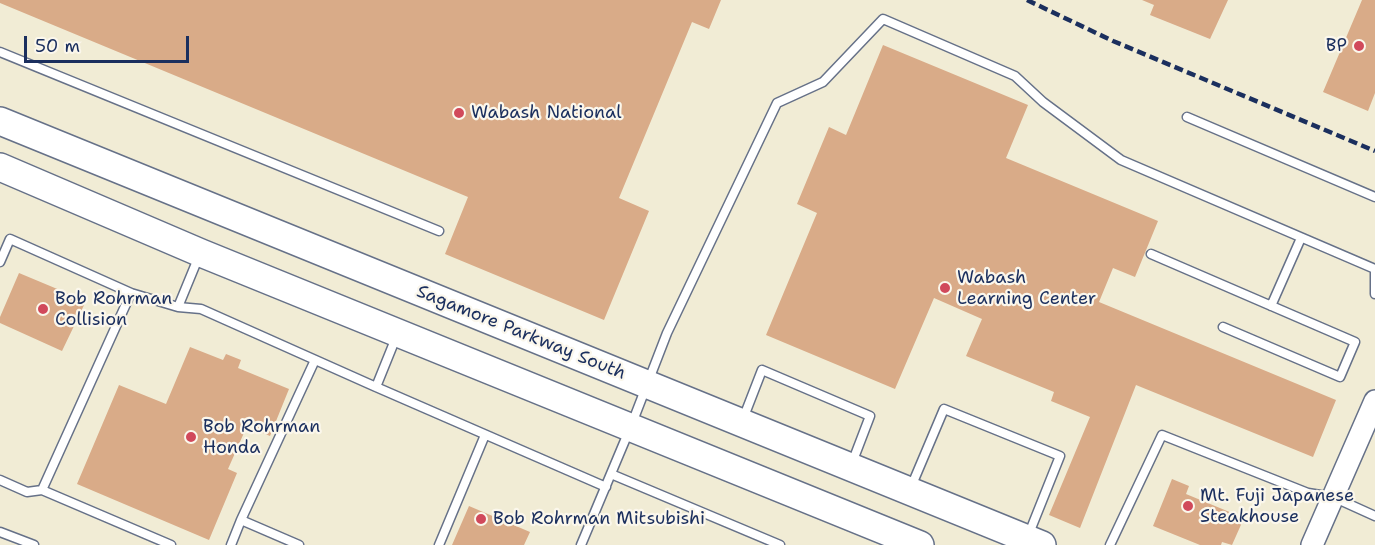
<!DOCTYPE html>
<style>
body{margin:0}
#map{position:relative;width:1375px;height:545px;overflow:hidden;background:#f1ecd5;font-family:"Shantell Sans",sans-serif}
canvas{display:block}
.scale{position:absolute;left:24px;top:36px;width:165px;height:27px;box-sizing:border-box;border:3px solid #1b2f5e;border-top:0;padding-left:8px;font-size:18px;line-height:21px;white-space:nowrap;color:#1b2f5e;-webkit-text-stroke:4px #fbf7ec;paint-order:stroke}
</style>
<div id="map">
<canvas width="1375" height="545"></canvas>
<div class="scale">50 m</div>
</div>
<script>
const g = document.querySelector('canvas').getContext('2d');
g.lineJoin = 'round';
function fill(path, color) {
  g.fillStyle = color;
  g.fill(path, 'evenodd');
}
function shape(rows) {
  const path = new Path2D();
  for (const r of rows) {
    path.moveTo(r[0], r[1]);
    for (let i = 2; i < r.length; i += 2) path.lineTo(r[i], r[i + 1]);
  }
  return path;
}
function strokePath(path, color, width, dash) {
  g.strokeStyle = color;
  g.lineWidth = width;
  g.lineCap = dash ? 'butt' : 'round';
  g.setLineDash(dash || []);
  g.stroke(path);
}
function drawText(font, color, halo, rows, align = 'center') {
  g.font = font + ' "Shantell Sans",sans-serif';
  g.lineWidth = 4.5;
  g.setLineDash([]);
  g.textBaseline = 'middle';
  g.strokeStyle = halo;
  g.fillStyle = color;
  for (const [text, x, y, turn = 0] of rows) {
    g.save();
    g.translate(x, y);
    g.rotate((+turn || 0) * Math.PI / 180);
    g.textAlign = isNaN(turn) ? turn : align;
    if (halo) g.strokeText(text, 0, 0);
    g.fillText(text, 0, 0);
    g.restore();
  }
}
fill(shape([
 [0,0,721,0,709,29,692,22,619,198,649,211,604,320,445,254,468,197,0,3],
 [1142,0,1228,0,1210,39,1150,15,1154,5],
 [1362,0,1375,0,1375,93,1368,111,1323,92],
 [883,45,1028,105,1006,158,1158,221,1135,277,1113,268,1099,302,1336,400,1313,457,1136,385,1080,528,1049,515,1090,417,1051,401,1054,392,966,356,982,319,934,298,895,389,766,335,817,213,797,204,829,127,846,135],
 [19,273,86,301,62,351,0,323,0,317],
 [190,347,223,360,226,354,241,360,238,368,289,389,270,436,247,426,228,469,237,473,209,540,77,484,119,385,166,404],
 [1172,479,1189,486,1186,494,1244,518,1232,545,1222,542,1221,545,1200,545,1153,526],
 [469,506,530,532,524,545,452,545]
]), '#d9ab88');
const service = shape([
 [0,52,439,231],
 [1187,117,1375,197],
 [1151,254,1355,342,1340,377,1223,327],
 [0,262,10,239,131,293,178,307,199,256],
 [1375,270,1375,294],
 [1271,306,1301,238],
 [178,307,201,309,376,387],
 [397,335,376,387,606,487],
 [743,419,762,370,870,416,852,463],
 [611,474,780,545],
 [0,480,27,492,42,490,131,293],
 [911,487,944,409,1060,456,1028,536],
 [42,490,171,545],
 [241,520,315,360],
 [0,532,34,545],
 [231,545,241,520,299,545],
 [439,545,485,435],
 [581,545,631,426,667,333,777,103,823,82,883,19,1015,76,1043,102,1121,160,1375,269],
 [1110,545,1162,435,1308,493,1333,497,1375,516]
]);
const tertiary = shape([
 [1312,545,1375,401]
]);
const primary = shape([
 [0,121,1042,545],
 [0,167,201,253,920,545]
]);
strokePath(service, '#667188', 11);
strokePath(tertiary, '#667188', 24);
strokePath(primary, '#667188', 30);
strokePath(service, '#fff', 8);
strokePath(tertiary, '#fff', 21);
strokePath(primary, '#fff', 27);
strokePath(shape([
 [1027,0,1113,41,1375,151]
]), '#1b2f5e', 4.5, [9, 4.5]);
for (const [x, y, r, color] of [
 [1359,46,6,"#d1495b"],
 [459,113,6,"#d1495b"],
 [945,288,6,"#d1495b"],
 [43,309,6,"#d1495b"],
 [191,437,6,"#d1495b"],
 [1188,506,6,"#d1495b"],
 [481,519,6,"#d1495b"]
]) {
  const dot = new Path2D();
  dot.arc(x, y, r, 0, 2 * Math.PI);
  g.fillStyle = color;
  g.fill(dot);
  strokePath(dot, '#fbf7ec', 2);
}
drawText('18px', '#1b2f5e', '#fbf7ec', [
 ["BP",1347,46,"right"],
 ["Wabash National",471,113],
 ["Wabash",957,278],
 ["Learning Center",957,299],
 ["Bob Rohrman",55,299],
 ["Collision",55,320],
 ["Bob Rohrman",203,427],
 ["Honda",203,448],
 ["Mt. Fuji Japanese",1200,496],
 ["Steakhouse",1200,517],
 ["Bob Rohrman Mitsubishi",493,519]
], 'left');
drawText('18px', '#1b2f5e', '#fbf7ec', [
 ["Sagamore Parkway South",521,333,22]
]);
</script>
